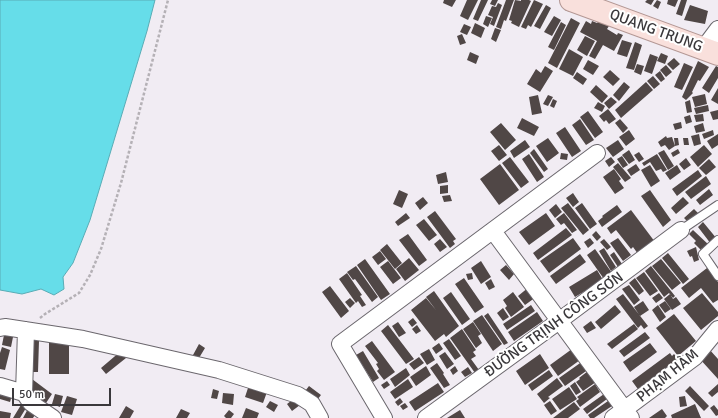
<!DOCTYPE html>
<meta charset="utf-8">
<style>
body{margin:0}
#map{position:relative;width:718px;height:418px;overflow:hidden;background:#f1ecf3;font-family:Signika,sans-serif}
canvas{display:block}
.scale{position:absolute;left:12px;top:388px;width:99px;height:18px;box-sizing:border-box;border:2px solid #3a383b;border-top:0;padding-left:5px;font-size:12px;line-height:14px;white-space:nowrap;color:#3a383b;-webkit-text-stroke:3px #fff;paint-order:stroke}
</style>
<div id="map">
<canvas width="718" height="418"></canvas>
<div class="scale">50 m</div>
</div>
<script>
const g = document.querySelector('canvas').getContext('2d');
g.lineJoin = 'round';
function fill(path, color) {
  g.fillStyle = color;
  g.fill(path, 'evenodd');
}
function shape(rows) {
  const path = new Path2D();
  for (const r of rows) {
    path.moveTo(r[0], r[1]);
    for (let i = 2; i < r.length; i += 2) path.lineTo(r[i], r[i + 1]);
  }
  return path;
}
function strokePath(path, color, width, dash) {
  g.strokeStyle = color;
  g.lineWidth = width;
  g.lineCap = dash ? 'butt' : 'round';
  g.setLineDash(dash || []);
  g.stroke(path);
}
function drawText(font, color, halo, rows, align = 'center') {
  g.font = font + ' Signika,sans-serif';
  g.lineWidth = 4;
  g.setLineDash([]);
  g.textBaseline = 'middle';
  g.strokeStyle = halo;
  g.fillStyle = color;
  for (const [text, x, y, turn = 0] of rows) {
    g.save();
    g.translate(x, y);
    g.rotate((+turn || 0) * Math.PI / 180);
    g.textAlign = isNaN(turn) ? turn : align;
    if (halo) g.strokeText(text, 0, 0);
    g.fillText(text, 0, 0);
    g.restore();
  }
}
const water = shape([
 [0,0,155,0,147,31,90,220,73,263,63,277,64,289,54,295,41,289,22,294,0,290,0,0]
]);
fill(water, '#66dde9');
strokePath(water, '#59acb5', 1);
fill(shape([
 [444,0,456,0,452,7,443,3],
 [467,0,478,0,468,20,460,16],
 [481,0,488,0,478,21,473,19],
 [492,0,498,0,495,6,490,4],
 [506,0,514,0,506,21,504,20,501,29,496,27],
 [515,0,521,1,521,0,529,0,531,1,519,27,511,23,512,21,509,20],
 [534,0,543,4,531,27,528,25,526,29,521,27],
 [647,0,654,0,651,5,645,2],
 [657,0,661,2,658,9,653,6],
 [668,0,678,0,675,7,667,4],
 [681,0,687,0,682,16,676,14],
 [498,3,502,5,494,26,490,24,493,17,488,15,492,6,496,7],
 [546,5,551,8,540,29,534,26],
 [690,5,708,11,705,24,684,20],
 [486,16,492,18,488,27,483,24],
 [554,16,561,20,552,36,544,32],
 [571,18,580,23,557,68,548,63],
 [586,21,591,24,592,21,597,23,599,21,609,26,607,29,617,35,618,33,623,35,614,51,603,45,595,59,589,56,597,41,580,32],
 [561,22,566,25,554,50,548,47],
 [475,23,485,28,481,38,471,33],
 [464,24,471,27,467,35,460,32],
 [495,28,501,30,496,42,491,39],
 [462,34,466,43,460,45,457,36],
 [585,36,595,41,587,56,577,50],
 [622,40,632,43,627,57,617,54],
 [635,42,642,45,634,70,626,68],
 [569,49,583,57,573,76,559,69],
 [470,52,479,56,476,64,467,60],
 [661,53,668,56,665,64,657,61],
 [650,54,658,57,652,74,644,71],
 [674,58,680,64,673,70,667,64],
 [588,60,599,66,593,75,583,69],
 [698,61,709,67,700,81,698,80,692,92,693,93,686,100,682,97],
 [684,63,693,67,682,90,674,87],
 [637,64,644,66,641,75,634,72],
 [666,65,672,72,666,77,660,70],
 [545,66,553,71,540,92,527,84,536,69,541,73],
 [716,66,718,67,718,78,709,93,702,88],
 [610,70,620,79,613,86,603,77],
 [660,71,665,79,661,82,655,75],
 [577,72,587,79,583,85,573,78],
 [653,76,660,84,654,89,647,81],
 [624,82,630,87,619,101,613,95],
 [646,82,653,90,621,118,615,110],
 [596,85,608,96,602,103,590,92],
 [718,88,718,104,711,100],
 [705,94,707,104,695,107,692,97],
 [538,95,542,113,532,115,529,97],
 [548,95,553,97,548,106,543,104],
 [611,97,617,102,609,109,604,103],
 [553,99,557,101,554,108,550,106],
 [690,100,692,112,687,113,685,102],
 [598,102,605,106,602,112,594,108],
 [708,105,709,111,696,114,694,108],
 [608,109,616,119,609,124,606,120,604,122,599,116],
 [718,110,718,119,713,120,710,112],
 [588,111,603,132,595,138,580,117],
 [703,114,704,121,696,122,694,115],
 [690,115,692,122,686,124,684,117],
 [522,118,539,127,534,136,517,128],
 [580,119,594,140,586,145,572,125],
 [620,119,628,128,623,133,615,123],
 [681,122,682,128,675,130,673,124],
 [501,123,516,140,505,150,490,132],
 [703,123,705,131,696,133,694,126],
 [565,127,581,151,572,157,556,133],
 [629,130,635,139,626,146,619,137],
 [713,130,714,135,704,139,702,134],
 [699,134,701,144,694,146,691,136],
 [718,134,718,145,712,149,707,141],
 [666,136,667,138,672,137,675,146,669,150,665,145,661,147,658,142],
 [548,138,559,153,547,162,536,146],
 [674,138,678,138,679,145,675,146],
 [683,138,688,138,689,145,684,145],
 [525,140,530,147,514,158,510,151],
 [618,140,624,149,613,157,606,148],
 [499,145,507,155,499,161,491,151],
 [704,145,712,154,698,167,690,157],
 [534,149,548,169,544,172,530,153],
 [678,149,680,153,673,157,671,153],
 [629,150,635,160,629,164,622,155],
 [664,150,674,166,668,170,658,153],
 [639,152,644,159,639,162,634,155],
 [561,153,568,154,567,160,560,159],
 [529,154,544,177,537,182,522,159],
 [657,154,667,170,663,172,661,169,656,171,650,162,644,166,642,163],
 [622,156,628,165,623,168,617,159],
 [510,157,529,182,521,188,502,163],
 [611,157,615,162,609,167,605,161],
 [686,158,691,165,684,170,679,164],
 [709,159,716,167,706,175,699,168],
 [618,163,631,178,625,182,613,167],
 [500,164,519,190,499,205,480,179],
 [636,164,640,170,631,176,627,170],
 [650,165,660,181,651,187,641,170],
 [677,165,681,172,670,180,665,173],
 [614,169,621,179,619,181,624,188,615,194,603,177],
 [698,170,702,176,677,196,672,189],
 [446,172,448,182,438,184,436,175],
 [706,176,711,184,691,199,685,192],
 [448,185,448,193,440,194,440,186],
 [709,189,713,195,700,205,696,200],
 [399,190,408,194,402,208,393,204],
 [650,190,671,220,663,227,641,196],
 [573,193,579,202,573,207,566,198],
 [450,195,452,201,444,202,442,196],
 [423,197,428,203,420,210,415,203],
 [683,197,689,203,676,214,671,208],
 [568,203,589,230,583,235,561,208],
 [582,203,597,224,590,229,575,208],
 [556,204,562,212,555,218,549,210],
 [617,205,622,212,602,227,598,221,603,217,602,216],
 [694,209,700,215,690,224,684,218],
 [631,210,655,242,638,254,633,247,631,249,616,230,611,234,607,228],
 [435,211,456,239,453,241,455,244,450,248,427,217],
 [406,213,410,218,398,226,395,222],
 [546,213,555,226,529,245,519,232],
 [564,213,577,230,572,233,564,223,561,225,556,219],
 [424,219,437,235,429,241,416,225],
 [703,222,717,239,711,244,698,227],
 [566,228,572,235,538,260,533,253],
 [693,230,710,246,705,251,702,248,701,250,694,243,696,241,689,234],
 [596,231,601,237,597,241,592,235],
 [408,234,427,260,419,266,399,240],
 [573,238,581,249,549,273,540,261],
 [590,238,594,243,588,248,584,242],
 [618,238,631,255,623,261,610,243],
 [440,239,447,247,440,252,434,244],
 [604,239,611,247,607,250,600,242],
 [387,244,402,263,395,269,380,250],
 [696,247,699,260,694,262,692,256,690,257,687,251],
 [604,248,616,267,611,271,599,251],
 [595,249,612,273,604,279,587,255],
 [380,251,386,259,378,265,372,257],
 [614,252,622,264,618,267,610,255],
 [668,253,689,279,683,284,662,258],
 [580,254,586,262,556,284,550,276],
 [409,258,419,270,405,281,396,269],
 [365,259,390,294,381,300,357,265],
 [661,259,681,283,672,290,652,266],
 [388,261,401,278,393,284,380,267],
 [481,261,491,277,481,284,471,268],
 [506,265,514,274,509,280,500,270],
 [356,266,378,297,372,302,355,279,353,280,347,272],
 [651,266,675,296,673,298,669,293,664,297,645,271],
 [707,268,718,282,718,300,713,303,701,288,689,298,681,288],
 [597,270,603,280,575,297,569,287],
 [644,272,658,291,650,296,636,278],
 [347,273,362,295,360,296,366,305,362,307,358,301,356,303,339,279],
 [472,273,473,279,468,280,466,274],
 [464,278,484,307,475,313,455,284],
 [635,278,644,291,639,295,629,283],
 [491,279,495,287,489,290,485,283],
 [629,285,640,300,634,305,622,289],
 [330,286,349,311,341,318,322,292],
 [529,287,536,297,525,305,518,296],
 [434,291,459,326,446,337,444,334,435,341,411,310,426,298,436,310,426,297],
 [451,292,470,319,462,325,443,298],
 [513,292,524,307,511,317,505,308,507,306,503,300],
 [659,293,663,298,656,303,652,298],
 [702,293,718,312,718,316,701,330,683,308],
 [623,294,648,326,644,329,641,325,638,328,616,299],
 [670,294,673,299,676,297,681,304,672,310,664,299],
 [350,298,355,303,350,308,345,302],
 [643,301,649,310,640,316,634,307],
 [665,301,671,309,665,313,659,305],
 [531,305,535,311,507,330,503,324],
 [615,305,621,312,601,329,595,322],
 [658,305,666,317,660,322,652,310],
 [503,308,509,317,503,321,497,313],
 [537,312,543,321,514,341,508,332],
 [488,313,508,343,504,345,484,316],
 [674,314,696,341,678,356,656,328],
 [482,315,502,344,493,351,473,321],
 [413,318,417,323,412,327,408,322],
 [591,321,596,328,587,333,583,327],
 [398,322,406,333,399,337,392,326],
 [473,322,481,334,478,336,482,343,476,348,463,329],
 [634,324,638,329,612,349,607,344],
 [388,325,414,359,406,364,381,331],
 [417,325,421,331,416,334,412,329],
 [462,329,476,350,473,352,476,356,471,359,479,370,475,373,450,338],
 [5,330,14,332,11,347,2,345],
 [645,332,650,338,624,357,619,351],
 [449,339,461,356,455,360,443,343],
 [27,341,39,341,38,372,26,372],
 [372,341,395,372,384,380,377,371,379,369,376,364,378,363,365,346],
 [49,343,69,343,69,374,49,374],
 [439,343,443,349,436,354,432,348],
 [650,343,657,352,630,372,623,362],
 [199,344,205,348,199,358,193,355],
 [2,347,10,350,5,370,0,369,0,353],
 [429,349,435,360,427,365,420,354],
 [572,349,580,360,558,376,550,365],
 [709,349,718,359,718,379,699,358],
 [121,351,126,358,106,374,101,368],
 [363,351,379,378,373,382,356,355],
 [445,352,454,364,447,369,439,356],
 [670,353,672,356,674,354,679,360,640,392,632,381],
 [540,354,549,368,525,385,516,371],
 [419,357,424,363,414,370,409,364],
 [583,361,589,369,565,386,559,378],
 [437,363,444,373,443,374,450,385,444,388,430,368],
 [426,366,431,375,416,386,410,377],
 [455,366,458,371,453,375,450,370],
 [468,367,472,373,465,377,461,372],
 [406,368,410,375,395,387,390,379],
 [549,370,553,376,532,391,528,385],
 [588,371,596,382,583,391,576,382,580,379,579,378],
 [557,378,563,386,548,397,550,398,544,403,537,394],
 [32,379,52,394,46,403,25,388],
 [408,379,413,387,395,399,390,392],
 [387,381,390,385,384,389,381,385],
 [575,382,581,392,576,395,570,386],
 [438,383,444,392,415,411,409,402],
 [595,384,600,392,580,407,576,401,579,399,577,397],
 [718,384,718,392,712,397,708,393],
 [249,385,267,392,263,403,245,397],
 [309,386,321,395,314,404,302,395],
 [690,386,709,406,704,411,685,391],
 [569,387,577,399,560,410,552,399],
 [0,389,13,392,10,402,0,399],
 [213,389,219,391,217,399,211,398],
 [223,393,234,394,233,405,222,403],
 [55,394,63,396,60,407,52,404],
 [604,394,607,399,587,414,583,409],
 [67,396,77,399,72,415,61,412],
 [685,396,687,406,680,407,679,397],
 [295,398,300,405,292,411,287,404],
 [400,398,403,402,398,406,395,402],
 [24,400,29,403,20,418,13,418],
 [270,401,278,405,274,412,266,407],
 [550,401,557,411,551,415,544,405],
 [608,401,612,406,594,418,590,418,588,415],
 [574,402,580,409,568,418,553,418],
 [405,403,408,407,403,410,400,406],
 [695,404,701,418,672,418,671,415],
 [30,405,38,410,33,418,23,418],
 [714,405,718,410,718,415,716,416,710,408],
 [126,406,134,411,130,418,119,418],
 [246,408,259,413,257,418,242,418],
 [181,409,190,413,187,418,176,418],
 [662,409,667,416,665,418,649,418],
 [229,410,234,414,231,418,226,418,224,416],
 [460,410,465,418,447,418],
 [0,411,11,413,10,418,0,418]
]), '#504746');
const service = shape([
 [681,230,718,205],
 [718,240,703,254,718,276]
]);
const minor = shape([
 [703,49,718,29],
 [493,231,631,418],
 [0,328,5,327,83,339,219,370,298,395,312,404,320,418],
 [26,330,24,393,31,403,53,418],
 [0,386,24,393],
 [384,418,340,344,597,153],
 [426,418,559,321,681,230],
 [613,418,695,357,718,329]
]);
const primary = shape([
 [571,0,718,54]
]);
strokePath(service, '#6b676d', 10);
strokePath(minor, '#6b676d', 18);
strokePath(primary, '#b49895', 24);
strokePath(shape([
 [40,318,45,314,79,293,90,275,101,249,121,183,168,0]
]), '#b5b1b6', 2.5, [3, 2]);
strokePath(service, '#fff', 8);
strokePath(minor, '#fff', 16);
strokePath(primary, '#f9e0dc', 22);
drawText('15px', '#3a383b', '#fff', [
 ["QUANG TRUNG",656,31,20],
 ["ĐƯỜNG TRỊNH CÔNG SƠN",554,325,-36],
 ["PHẠM HÀM",668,376,-39]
]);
</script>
